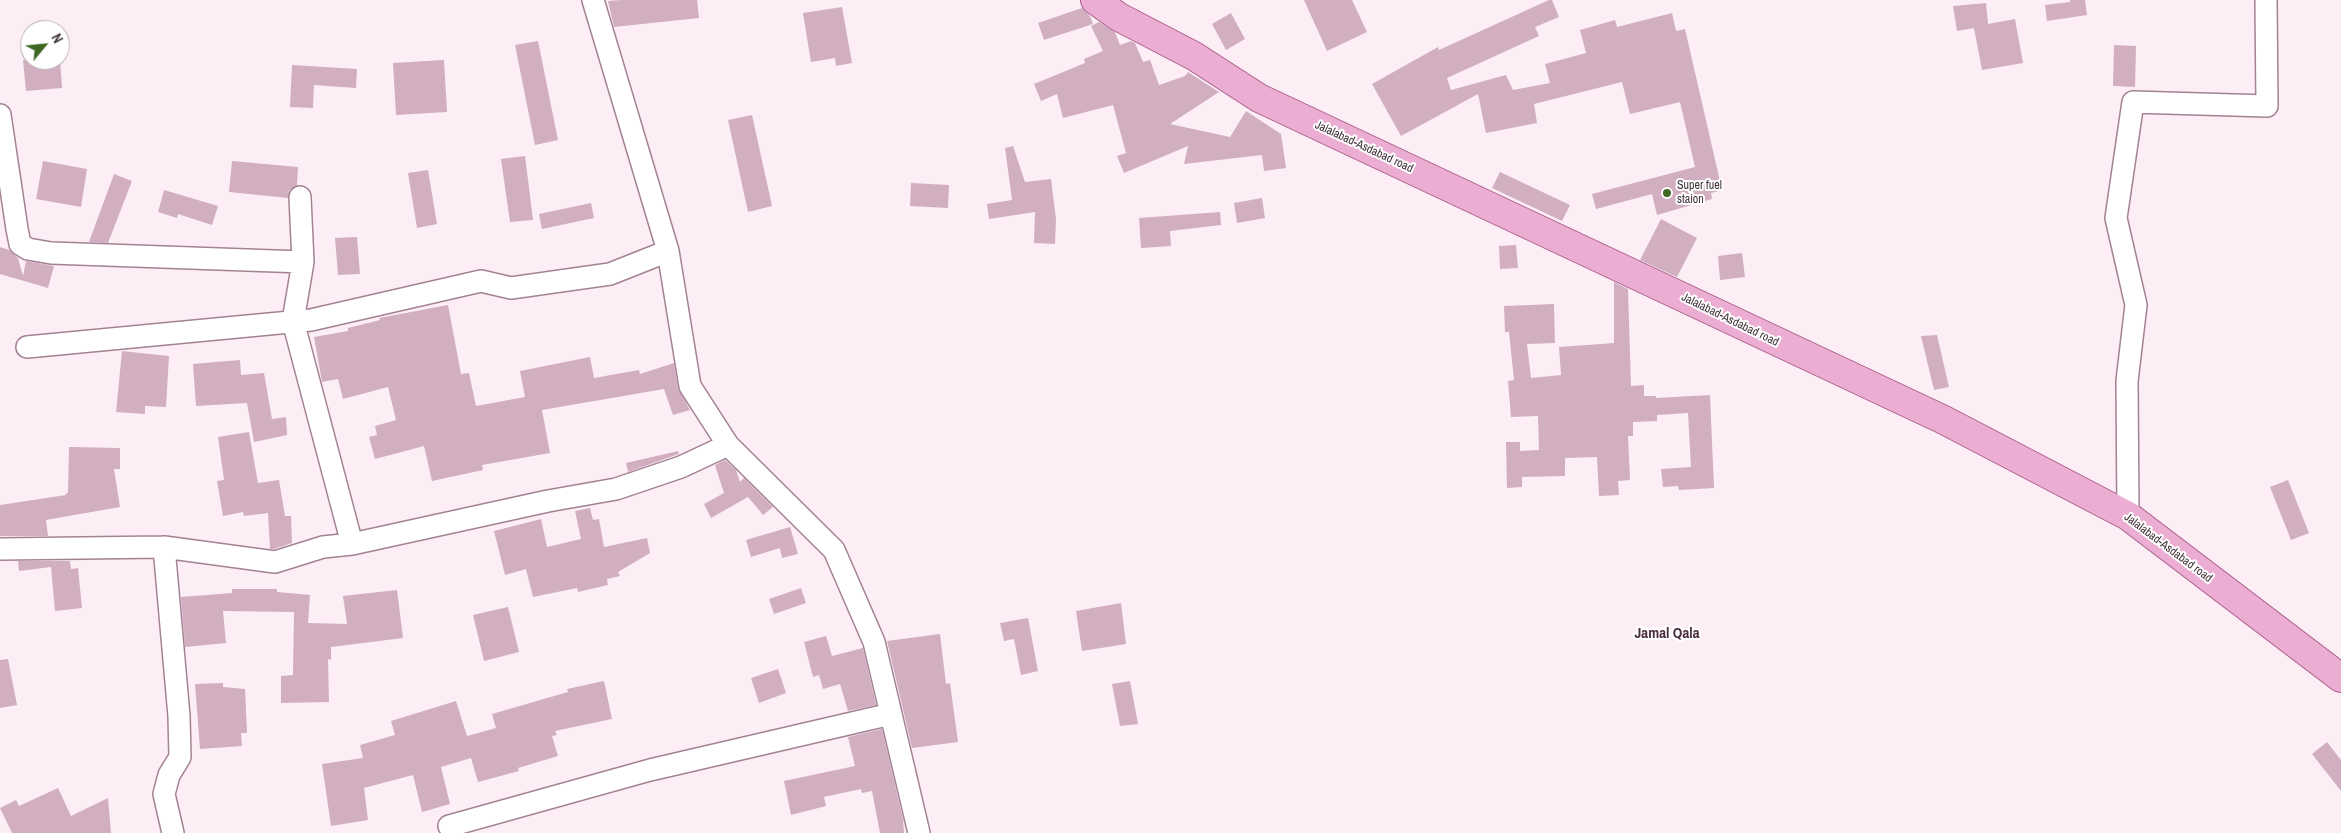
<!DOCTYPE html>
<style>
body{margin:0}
#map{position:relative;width:2341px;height:833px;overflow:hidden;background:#fdeef5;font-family:"Archivo Narrow",sans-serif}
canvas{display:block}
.north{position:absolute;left:20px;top:20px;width:50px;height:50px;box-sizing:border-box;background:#fff;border:1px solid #b3adb0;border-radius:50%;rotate:62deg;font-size:14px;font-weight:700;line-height:20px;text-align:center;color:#41323a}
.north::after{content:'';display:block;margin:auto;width:18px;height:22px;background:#3f6824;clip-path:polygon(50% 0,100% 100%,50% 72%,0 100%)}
</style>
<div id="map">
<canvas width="2341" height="833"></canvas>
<div class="north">N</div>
</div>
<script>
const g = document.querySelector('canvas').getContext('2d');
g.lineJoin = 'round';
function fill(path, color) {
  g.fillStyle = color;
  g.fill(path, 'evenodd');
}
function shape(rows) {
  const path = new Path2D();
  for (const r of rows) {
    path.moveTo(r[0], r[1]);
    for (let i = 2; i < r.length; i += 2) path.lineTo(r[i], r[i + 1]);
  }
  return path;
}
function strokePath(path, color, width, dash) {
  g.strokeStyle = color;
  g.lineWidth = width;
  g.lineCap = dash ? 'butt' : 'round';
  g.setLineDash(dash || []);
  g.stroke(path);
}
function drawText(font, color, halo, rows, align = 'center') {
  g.font = font + ' "Archivo Narrow",sans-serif';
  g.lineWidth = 4;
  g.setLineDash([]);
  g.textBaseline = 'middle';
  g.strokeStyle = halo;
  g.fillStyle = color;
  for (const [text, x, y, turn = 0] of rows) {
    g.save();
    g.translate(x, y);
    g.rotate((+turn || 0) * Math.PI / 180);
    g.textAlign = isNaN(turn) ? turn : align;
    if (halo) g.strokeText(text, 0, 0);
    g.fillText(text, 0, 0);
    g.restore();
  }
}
fill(shape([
 [621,0,697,0,699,18,614,27,608,1],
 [1304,0,1352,0,1367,32,1327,51],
 [1549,0,1552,0,1559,17,1535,27,1539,36,1447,78,1451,90,1506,75,1513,90,1550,83,1545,64,1586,53,1580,30,1615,20,1617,27,1672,13,1676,31,1685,29,1722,190,1711,193,1712,199,1657,215,1652,194,1596,209,1592,194,1695,167,1680,102,1630,114,1622,82,1534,104,1537,123,1486,133,1478,94,1401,136,1372,84,1438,47,1439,50],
 [2070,0,2085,0,2087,15,2047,21,2045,5,2070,2],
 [1986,3,1988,24,2015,19,2023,63,1982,70,1974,28,1957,31,1953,6],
 [842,7,852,63,836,66,835,58,811,62,803,13],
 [1082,8,1090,16,1093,24,1044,40,1038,23],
 [1231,13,1245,39,1226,50,1212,24],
 [1099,22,1115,32,1120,45,1131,41,1135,43,1143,62,1150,60,1159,85,1185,76,1188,72,1219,92,1170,124,1230,137,1246,111,1281,134,1286,168,1264,171,1262,155,1184,164,1188,146,1124,173,1117,156,1126,153,1113,105,1063,118,1057,94,1041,101,1034,84,1085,63,1084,59,1103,51,1091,26],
 [538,41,558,140,535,145,515,45],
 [2114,45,2136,46,2135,87,2113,86],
 [23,60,60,60,62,88,26,91],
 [444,60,447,112,396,115,393,63],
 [292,65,357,69,356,88,314,85,313,108,290,107],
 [752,115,772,206,748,212,728,120],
 [1013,146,1025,182,1051,179,1056,219,1055,244,1034,243,1035,212,989,219,987,204,1012,200,1005,148],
 [525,156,533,220,510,222,501,159],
 [43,161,87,169,81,207,36,199],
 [232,161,298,167,297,185,289,191,288,198,229,192],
 [428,170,437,224,417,228,408,173],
 [1500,172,1570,205,1562,221,1492,188],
 [114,174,132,181,108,243,89,242],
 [911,183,949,185,948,208,910,206],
 [164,190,218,206,212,225,178,214,177,218,158,212],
 [1262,198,1265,218,1237,223,1234,203],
 [591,203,594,218,542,229,539,214],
 [1220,212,1221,225,1170,231,1171,246,1141,248,1139,218],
 [1661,219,1697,238,1677,277,1640,260],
 [357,237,360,274,338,275,335,238],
 [1516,245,1518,268,1500,269,1499,246],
 [0,247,9,250,18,258,23,276,26,261,54,266,48,288,0,274],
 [1742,253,1745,277,1720,280,1718,256],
 [1614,282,1628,289,1631,386,1644,385,1644,396,1656,396,1656,398,1710,395,1714,488,1679,490,1678,486,1663,487,1661,469,1691,467,1688,413,1657,415,1657,421,1633,422,1633,436,1628,436,1630,480,1618,481,1619,495,1599,496,1597,457,1565,458,1565,476,1522,477,1522,487,1507,488,1506,442,1520,442,1520,451,1539,450,1538,416,1511,417,1508,381,1514,380,1509,332,1505,332,1504,306,1554,304,1555,343,1527,344,1531,378,1561,375,1559,347,1614,343],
 [448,305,461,374,469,373,476,406,525,397,520,371,590,357,594,378,639,370,640,374,674,363,678,388,690,410,673,415,664,389,542,410,550,453,482,465,483,470,432,481,424,446,375,459,369,437,377,435,375,426,396,420,388,387,343,399,338,379,322,382,314,337,348,331,348,328,380,320,379,318],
 [1937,335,1949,387,1934,390,1921,336],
 [122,351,169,356,166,407,145,406,145,414,116,412],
 [240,360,241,375,264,373,272,419,286,417,287,435,254,442,247,403,196,406,193,364],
 [249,432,258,483,279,480,285,516,291,516,292,543,274,549,270,549,268,513,244,516,243,512,223,516,217,481,224,480,218,437],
 [69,447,120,448,120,469,114,469,120,507,46,520,48,536,0,536,0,505,66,495,66,493,68,493],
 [678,451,679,454,676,455,628,472,626,463],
 [725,460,736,470,740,482,744,478,773,507,763,515,748,497,711,518,704,504,724,493,715,465],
 [2288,480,2309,533,2291,540,2270,487],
 [590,508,593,520,599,519,604,547,647,538,650,553,618,572,620,576,607,579,608,585,578,592,577,588,533,597,526,569,505,575,494,531,541,519,547,547,581,539,575,511],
 [790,527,798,554,782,558,780,548,751,557,746,540],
 [18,561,70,561,71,569,78,568,82,608,55,611,51,567,19,571],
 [801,588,806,603,774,614,769,599],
 [232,589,277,589,277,592,310,595,308,623,347,624,343,596,397,590,403,638,331,647,331,660,328,659,329,702,281,703,281,676,293,675,294,612,223,611,226,643,185,647,181,597,232,593],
 [1121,603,1126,644,1082,651,1076,611],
 [508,607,519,652,484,661,473,615],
 [1028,618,1038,671,1021,675,1014,639,1004,641,1000,623],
 [940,634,946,684,950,683,958,742,912,748,887,641],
 [826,636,832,656,863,648,876,705,848,711,840,684,823,689,819,675,813,677,804,642],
 [8,659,17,705,0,708,0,660],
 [778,669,786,693,759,703,751,678],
 [604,681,612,719,555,731,557,735,552,736,558,756,518,768,519,771,478,782,471,758,441,767,450,804,422,812,413,775,364,788,368,820,331,826,322,764,363,758,360,745,395,735,391,721,456,701,467,736,496,728,492,714,568,692,567,689],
 [1130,681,1138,724,1120,726,1112,684],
 [223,683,223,687,245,689,247,733,241,733,242,746,200,749,195,684],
 [882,729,903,819,904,833,880,833,872,791,862,793,861,789,824,797,826,806,791,815,784,781,855,766,848,737],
 [2327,742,2341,760,2341,791,2312,754],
 [58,788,71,816,108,798,111,833,12,833,0,808,16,800,19,806]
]), '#d1aec0');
const minor = shape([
 [593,0,668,251,690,386,728,445,834,550,874,642,919,833],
 [0,115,17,229,20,244,28,249,51,253,303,262],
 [300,197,303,262,293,321,352,544],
 [27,347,311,320,481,281,511,288,610,274,668,251],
 [2128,516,2127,381,2136,305,2116,218,2133,102,2267,106,2266,0],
 [164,547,179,716,180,757,169,775,164,794,173,833],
 [0,549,164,547,275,562,323,547,352,544,548,501,616,489,681,467,728,445],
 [449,826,650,770,891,714]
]);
const major = shape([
 [1095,0,1119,17,1194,56,1259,98,1944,420,2128,516,2341,678]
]);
strokePath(minor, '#a38294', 24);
strokePath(major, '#a85f8a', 30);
strokePath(minor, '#fff', 21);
strokePath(major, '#ecadd3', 28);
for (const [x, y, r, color] of [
 [1667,193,5,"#3f6824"]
]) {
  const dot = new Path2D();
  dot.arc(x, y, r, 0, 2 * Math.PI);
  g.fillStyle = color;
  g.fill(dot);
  strokePath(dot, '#fff', 2);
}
drawText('12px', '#41323a', '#fff', [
 ["Jalalabad-Asdabad road",1364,147,25],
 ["Jalalabad-Asdabad road",1730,320,26],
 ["Jalalabad-Asdabad road",2168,548,37]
]);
drawText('12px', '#41323a', '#fff', [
 ["Super fuel",1677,186],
 ["staion",1677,200]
], 'left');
drawText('bold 15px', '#4a2e3e', '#fff', [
 ["Jamal Qala",1667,634]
]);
</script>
